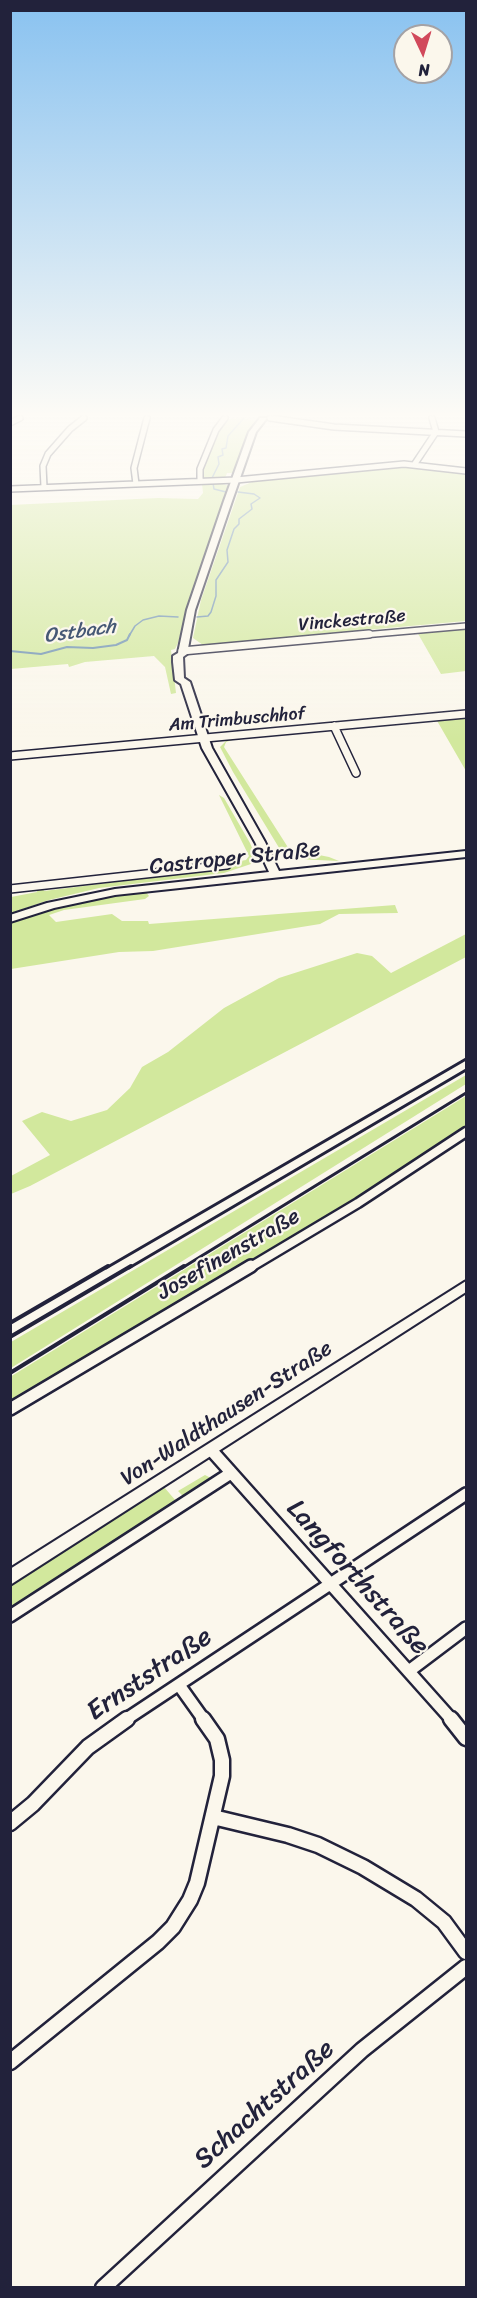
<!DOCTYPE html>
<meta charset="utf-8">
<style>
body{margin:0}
#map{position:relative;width:477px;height:2298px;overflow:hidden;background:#fbf7ec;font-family:Sriracha,sans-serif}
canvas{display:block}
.frame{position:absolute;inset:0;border:12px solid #22223b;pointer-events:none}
.north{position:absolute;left:393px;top:24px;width:60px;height:60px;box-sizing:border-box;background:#fbf7ec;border:2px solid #a4a2a5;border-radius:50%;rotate:176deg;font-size:16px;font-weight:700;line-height:24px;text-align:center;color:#22223b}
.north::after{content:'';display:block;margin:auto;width:21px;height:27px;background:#d1495b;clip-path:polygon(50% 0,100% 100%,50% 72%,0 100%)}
</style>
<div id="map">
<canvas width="477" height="2298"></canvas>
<div class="frame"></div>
<div class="north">N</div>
</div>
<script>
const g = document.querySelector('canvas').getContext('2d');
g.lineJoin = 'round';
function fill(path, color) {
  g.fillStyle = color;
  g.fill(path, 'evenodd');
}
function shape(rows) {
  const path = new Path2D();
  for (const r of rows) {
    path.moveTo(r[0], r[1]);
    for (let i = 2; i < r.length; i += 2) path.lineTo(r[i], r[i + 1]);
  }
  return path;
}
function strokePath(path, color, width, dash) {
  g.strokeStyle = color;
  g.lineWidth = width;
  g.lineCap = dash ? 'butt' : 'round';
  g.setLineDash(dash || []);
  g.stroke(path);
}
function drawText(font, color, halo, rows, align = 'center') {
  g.font = font + ' Sriracha,sans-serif';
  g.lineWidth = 4.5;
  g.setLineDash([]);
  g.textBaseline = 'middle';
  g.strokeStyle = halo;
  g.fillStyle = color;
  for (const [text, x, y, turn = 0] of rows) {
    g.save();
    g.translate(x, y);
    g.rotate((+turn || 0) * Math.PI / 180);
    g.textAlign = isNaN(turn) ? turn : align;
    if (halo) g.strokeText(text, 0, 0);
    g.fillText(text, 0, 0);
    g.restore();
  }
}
fill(shape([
 [243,418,256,421,248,433,234,473,227,473,225,478,202,479,204,465,217,431,227,419],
 [399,467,466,473,466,621,277,638,276,641,209,645,203,645,193,638,201,600,240,487,252,482],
 [220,483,229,486,189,601,178,643,175,649,171,650,176,693,171,694,165,667,154,656,85,662,69,667,68,664,11,669,10,505,158,498,198,499,203,493,202,484],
 [466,628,466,671,441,674,417,632],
 [466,716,466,771,436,719],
 [239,738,226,742,224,747,289,849,329,857,339,861,296,859,281,851,233,772,220,747,226,741],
 [219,795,224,798,250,843,256,857,251,864,224,873,99,888,49,900,11,913,11,897,37,892,37,888,43,888,44,891,124,881,246,860,249,856],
 [146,892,149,896,145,899,64,910,49,915,56,922,112,914,122,921,148,921,149,924,395,905,398,913,339,914,320,924,153,951,119,952,11,969,10,923,50,909,93,899],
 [466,934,466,957,30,1186,11,1194,11,1176,50,1155,22,1121,42,1112,71,1121,107,1110,130,1088,142,1067,168,1052,224,1008,279,978,357,953,372,956,391,973],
 [466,1075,466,1084,11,1368,11,1342],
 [466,1096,466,1127,454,1136,325,1217,158,1314,157,1317,148,1319,95,1351,95,1354,86,1357,11,1403,10,1377],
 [205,1475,213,1479,11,1611,11,1586,164,1487,176,1501,183,1496,178,1491]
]), '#d2e89d');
strokePath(shape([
 [212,478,219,464,218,457,223,455,222,449,226,448,228,436,244,418],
 [213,483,214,489,226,492],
 [197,617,208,616,211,612,216,596,216,580,228,562,227,550,234,529,239,524,239,519,252,509,251,504,260,498,254,494,238,492],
 [129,636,135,626,143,620,159,616,178,617]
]), '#6b8faf', 1.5);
strokePath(shape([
 [10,651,41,654,67,647,93,648,116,645,127,640,130,634]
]), '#6b8faf', 2);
const minorFar4 = shape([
 [270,418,334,427,466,434],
 [10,423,20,418],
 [414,465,436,432,432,418],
 [200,481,200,469,216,430,225,418],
 [136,484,134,468,147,418],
 [44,487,43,466,48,454,70,429,84,418],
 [10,489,236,480,404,464,466,471],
 [352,636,466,626]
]);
const minorFar3 = shape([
 [182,651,369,634],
 [334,726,356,773],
 [10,756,466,714],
 [10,889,227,865]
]);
const minorFar2 = shape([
 [249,1268,358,1203,466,1132]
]);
const minorFar1 = shape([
 [10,1409,251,1266],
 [212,1451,452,1720],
 [10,1616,231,1473],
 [409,1671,466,1628],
 [179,1685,204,1720],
 [125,1720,466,1494]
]);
const minor = shape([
 [451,1719,466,1738],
 [213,1817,288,1835,318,1845,363,1867,416,1899,444,1922,466,1952],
 [10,1823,33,1804,88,1747,127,1719],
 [10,2062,158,1942,173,1927,190,1900,197,1883,222,1776,222,1760,217,1739,203,1719],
 [103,2288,362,2050,466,1967]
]);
const tertiary = shape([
 [466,1281,466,1292,10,1585,10,1569,466,1281]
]);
const secondary = shape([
 [260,418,267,418,256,432,232,501,195,610,187,654,183,657,184,678,190,682,212,748,265,842,279,871,466,851,466,857,115,895,54,908,10,922,10,915,47,903,115,889,269,872,255,842,202,748,181,684,175,680,173,662,173,656,178,653,187,610,224,501,249,432,260,418]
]);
strokePath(minorFar4, '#22223b', 8);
strokePath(minorFar3, '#22223b', 10);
strokePath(minorFar2, '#22223b', 13);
strokePath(minorFar1, '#22223b', 16);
strokePath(minor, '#22223b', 19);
strokePath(tertiary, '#22223b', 4);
strokePath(secondary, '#22223b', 4);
strokePath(minorFar4, '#fbf7ec', 5);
strokePath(minorFar3, '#fbf7ec', 7);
strokePath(minorFar2, '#fbf7ec', 8);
strokePath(minorFar1, '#fbf7ec', 11);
strokePath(minor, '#fbf7ec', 14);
fill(tertiary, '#fbf7ec');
fill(secondary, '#fbf7ec');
strokePath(shape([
 [106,1268,466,1059],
 [129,1268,466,1070],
 [182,1268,466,1093]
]), '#22223b', 3);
strokePath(shape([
 [10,1323,108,1266],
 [10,1337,131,1266],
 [10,1373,184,1266]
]), '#22223b', 4);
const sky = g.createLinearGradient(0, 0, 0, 740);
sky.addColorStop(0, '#89c2f0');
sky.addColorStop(0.56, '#fdfbf6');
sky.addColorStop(1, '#fdfbf600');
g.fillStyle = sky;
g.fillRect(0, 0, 477, 740);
drawText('18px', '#22223b', '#fbf7ec', [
 ["Vinckestraße",352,621,-5],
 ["Am Trimbuschhof",237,720,-5]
]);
drawText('italic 20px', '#465875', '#fbf7ec', [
 ["Ostbach",80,632,-8]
]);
drawText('22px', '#22223b', '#fbf7ec', [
 ["Castroper Straße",235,859,-6],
 ["Josefinenstraße",229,1255,-30],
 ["Von-Waldthausen-Straße",227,1414,-33]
]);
drawText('27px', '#22223b', '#fbf7ec', [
 ["Langforthstraße",357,1578,48],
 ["Ernststraße",150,1675,-34],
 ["Schachtstraße",265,2105,-42]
]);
</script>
